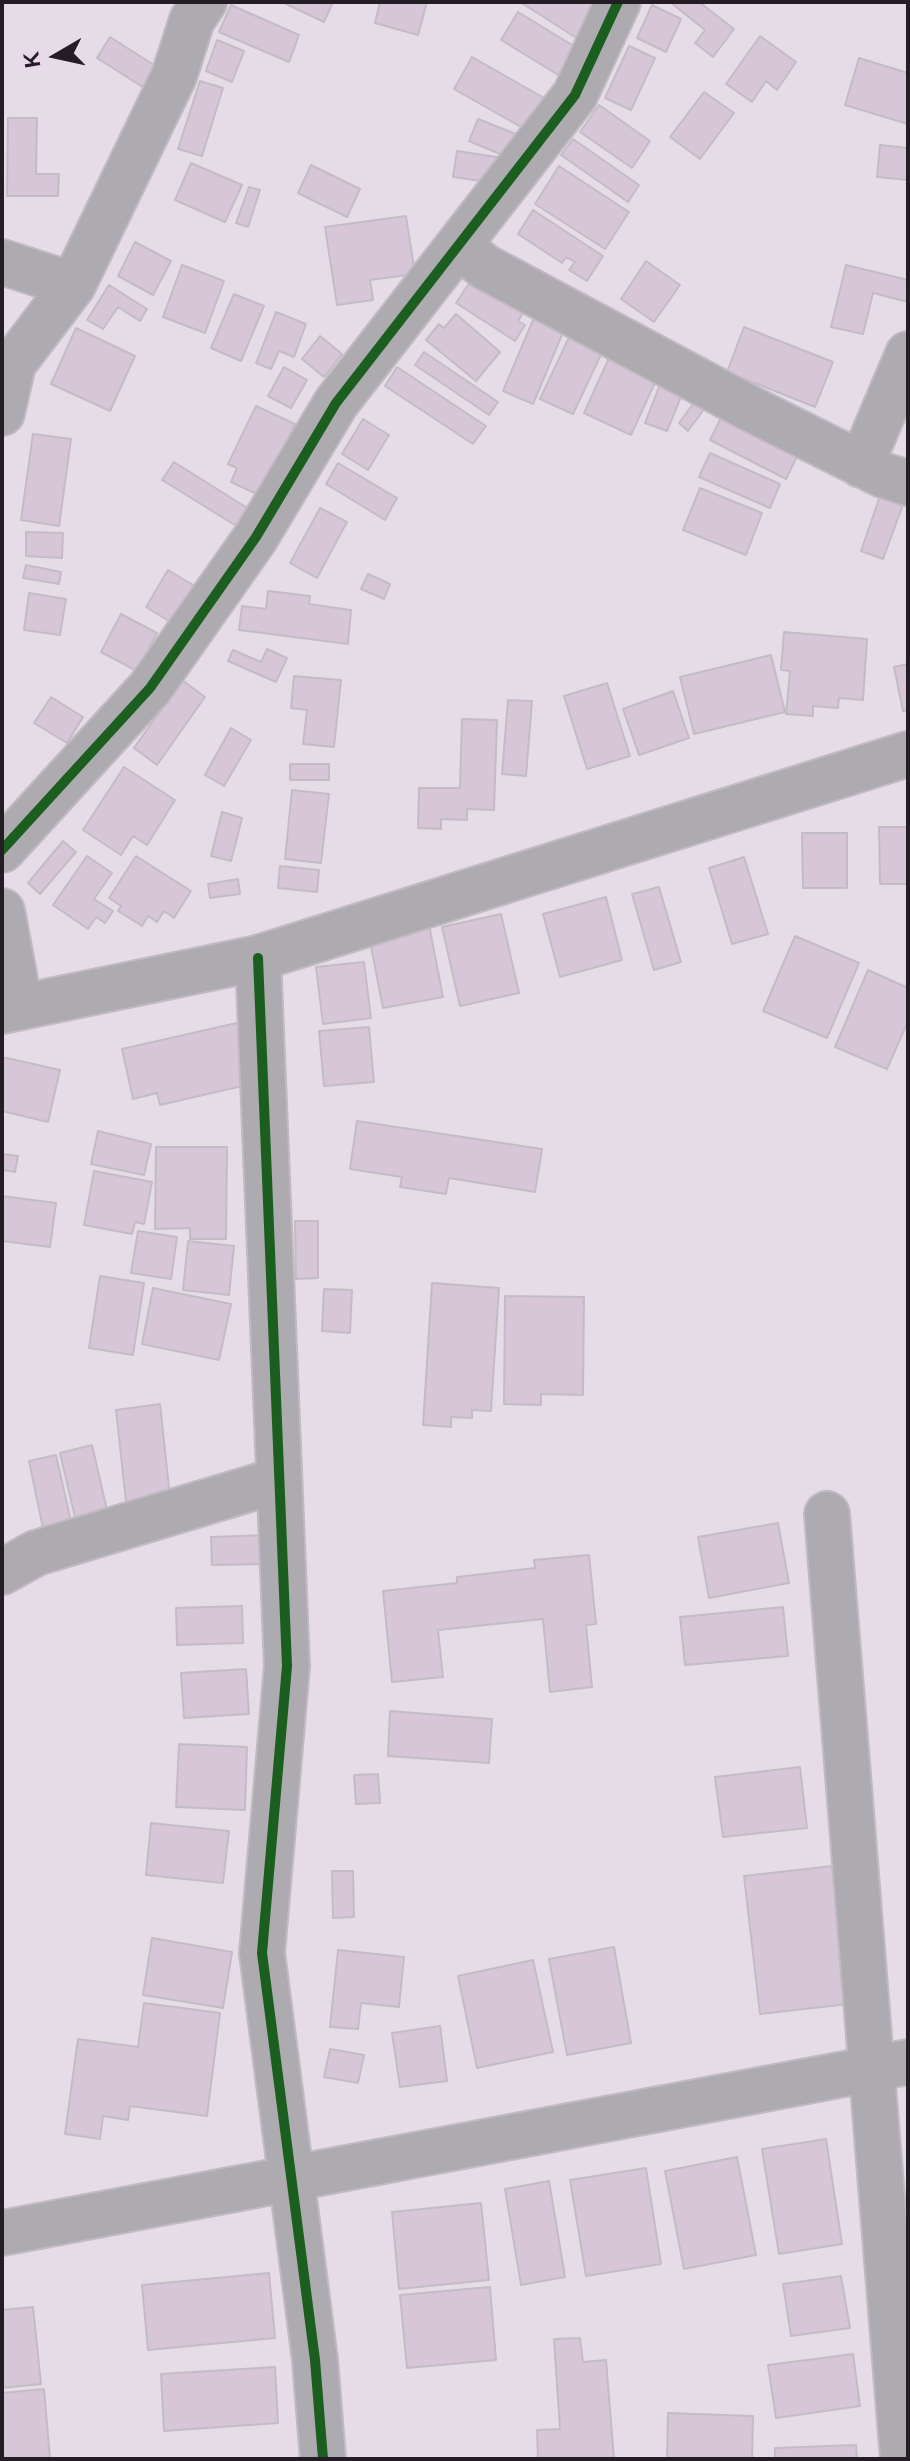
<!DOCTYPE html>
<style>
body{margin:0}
#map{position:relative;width:910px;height:2461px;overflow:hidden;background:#e6dce7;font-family:Arial,sans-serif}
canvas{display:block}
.frame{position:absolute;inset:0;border:4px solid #241d25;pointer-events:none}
.north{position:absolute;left:16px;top:16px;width:80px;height:80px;-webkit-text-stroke:6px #ead7ec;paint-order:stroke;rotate:261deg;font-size:22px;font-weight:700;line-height:32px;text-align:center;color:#241d25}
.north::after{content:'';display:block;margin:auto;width:28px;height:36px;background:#241d25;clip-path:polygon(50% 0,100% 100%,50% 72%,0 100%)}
</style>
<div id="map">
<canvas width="910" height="2461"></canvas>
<div class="frame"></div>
<div class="north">K</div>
</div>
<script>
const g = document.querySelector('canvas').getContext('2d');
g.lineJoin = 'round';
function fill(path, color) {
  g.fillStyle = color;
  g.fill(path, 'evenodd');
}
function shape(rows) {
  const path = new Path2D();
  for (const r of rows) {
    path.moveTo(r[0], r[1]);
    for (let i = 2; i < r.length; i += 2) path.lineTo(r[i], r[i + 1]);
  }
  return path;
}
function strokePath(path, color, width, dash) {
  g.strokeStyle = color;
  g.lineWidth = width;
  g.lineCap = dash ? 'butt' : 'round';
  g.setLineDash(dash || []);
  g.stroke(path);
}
const building = shape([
 [282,2,333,2,324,22,282,2],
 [380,2,427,2,418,35,375,23,380,2],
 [520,2,596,2,578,39,520,2],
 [670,2,699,2,734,29,713,57,695,43,705,30,670,2],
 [231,5,299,35,289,62,219,32,231,5],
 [652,5,681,19,666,52,637,38,652,5],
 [518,12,577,48,560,76,501,40,518,12],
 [760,36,796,62,777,90,766,81,752,102,726,84,760,36],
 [110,37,165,72,152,93,97,58,110,37],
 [217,40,244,51,232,82,206,71,217,40],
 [629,46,655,58,631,110,605,98,629,46],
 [472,57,546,99,528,131,454,89,472,57],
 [859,58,908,73,908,124,845,105,859,58],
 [200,81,223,88,202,156,178,149,200,81],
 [704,92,734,113,700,159,670,137,704,92],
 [599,105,650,141,632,168,580,132,599,105],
 [8,118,37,118,36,174,59,174,58,196,7,196,8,118],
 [478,119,521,136,512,159,469,141,478,119],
 [573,139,639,185,628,202,561,155,573,139],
 [880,145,908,148,908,180,877,177,880,145],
 [457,151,510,159,495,183,453,177,457,151],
 [191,163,242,185,225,222,175,200,191,163],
 [311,165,360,189,347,217,298,193,311,165],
 [559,166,629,212,605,249,535,204,559,166],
 [249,187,260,190,248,227,236,223,249,187],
 [533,210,603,256,587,281,569,270,575,262,566,257,562,263,518,234,533,210],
 [406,216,415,274,370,280,373,300,337,305,325,227,406,216],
 [135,242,171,261,153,295,118,276,135,242],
 [646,261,680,285,654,322,621,299,646,261],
 [182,265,224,281,205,333,163,317,182,265],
 [846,265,908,280,908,302,873,293,863,334,831,327,846,265],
 [476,273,528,305,518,321,525,325,515,341,456,303,476,273],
 [109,285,147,309,140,321,118,307,103,329,87,320,109,285],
 [234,294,264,306,241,361,211,348,234,294],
 [276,312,306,324,294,357,279,351,271,369,256,363,276,312],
 [536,313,566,325,533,404,503,391,536,313],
 [456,314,500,352,476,381,426,340,439,324,444,328,456,314],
 [744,327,833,362,815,407,727,372,744,327],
 [76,328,135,356,110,411,51,384,76,328],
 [572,331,605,346,573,414,540,399,572,331],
 [320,336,342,354,324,377,302,359,320,336],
 [424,352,498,402,489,415,415,365,424,352],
 [610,356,657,378,631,435,584,413,610,356],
 [284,367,307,380,291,408,268,396,284,367],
 [397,367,486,426,473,444,385,386,397,367],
 [661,382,683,392,667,431,645,423,661,382],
 [696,400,705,408,688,431,679,423,696,400],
 [728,403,804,442,786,479,710,440,728,403],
 [256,406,295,424,261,496,231,482,237,468,228,464,256,406],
 [363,419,389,435,368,470,342,454,363,419],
 [33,434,71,439,59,526,21,520,33,434],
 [710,453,780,484,770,508,699,477,710,453],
 [174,462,249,509,238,527,162,480,174,462],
 [338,463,397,498,385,520,326,484,338,463],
 [700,488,762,513,746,555,683,530,700,488],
 [881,493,904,502,883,559,861,551,881,493],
 [320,508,347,522,317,578,290,563,320,508],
 [26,532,63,533,62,558,26,556,26,532],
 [26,565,61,572,59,584,23,578,26,565],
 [168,570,198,588,175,625,146,607,168,570],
 [368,574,390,584,384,599,361,589,368,574],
 [268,591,310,596,309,604,351,610,348,644,239,630,242,606,266,609,268,591],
 [29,593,66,599,60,635,24,630,29,593],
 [121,614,157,633,137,671,101,652,121,614],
 [784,632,867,639,863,700,839,698,838,708,813,706,813,716,786,714,790,671,781,670,784,632],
 [267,649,287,658,276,682,228,661,233,650,261,662,267,649],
 [771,655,785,712,694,734,680,677,771,655],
 [908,664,908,710,903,711,894,667,908,664],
 [294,676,341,680,334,747,303,744,307,710,291,708,294,676],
 [182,680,205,697,157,765,134,748,182,680],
 [607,683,630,756,587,769,564,696,607,683],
 [673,691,689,738,639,755,623,709,673,691],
 [51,697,83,717,67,743,34,723,51,697],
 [508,700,532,701,526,776,502,774,508,700],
 [462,719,497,720,494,810,467,809,467,820,441,819,441,829,418,828,419,788,460,788,462,719],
 [231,728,251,740,224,786,205,775,231,728],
 [290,764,329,764,329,780,290,780,290,764],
 [124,767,175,800,147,845,133,836,121,855,83,830,124,767],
 [292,790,329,794,321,863,285,859,292,790],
 [222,812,242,818,231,861,211,856,222,812],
 [879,827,908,827,908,884,880,884,879,827],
 [802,833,847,833,847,888,803,888,802,833],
 [63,841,76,852,40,894,28,883,63,841],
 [87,856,112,873,94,899,113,911,105,923,96,917,88,929,53,905,87,856],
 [136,856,191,891,174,918,164,911,157,922,148,916,142,926,118,911,121,906,109,898,136,856],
 [744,857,768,934,732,944,709,868,744,857],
 [280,866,319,870,317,892,278,888,280,866],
 [238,879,240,894,210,898,208,884,238,879],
 [659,887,681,962,654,970,632,894,659,887],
 [606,897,622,960,560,977,543,914,606,897],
 [501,914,519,993,460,1006,442,927,501,914],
 [429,925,443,997,383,1008,369,936,429,925],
 [795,936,859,963,827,1038,763,1011,795,936],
 [364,962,371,1018,323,1024,316,967,364,962],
 [868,970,908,988,908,1021,887,1069,835,1047,868,970],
 [241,1022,255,1083,160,1105,157,1093,133,1099,122,1049,241,1022],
 [369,1027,374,1082,324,1086,319,1031,369,1027],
 [2,1057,60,1070,48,1122,2,1111,2,1057],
 [357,1121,542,1149,535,1192,449,1178,446,1194,400,1187,402,1177,350,1169,357,1121],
 [98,1131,151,1144,144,1175,91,1164,98,1131],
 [156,1147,227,1147,226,1239,190,1239,190,1228,155,1229,156,1147],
 [2,1154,18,1156,15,1172,2,1170,2,1154],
 [94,1171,152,1182,144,1224,135,1222,132,1234,84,1225,94,1171],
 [2,1196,56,1203,50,1247,2,1241,2,1196],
 [295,1221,318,1221,318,1278,296,1279,295,1221],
 [138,1231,177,1237,171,1279,131,1273,138,1231],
 [188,1241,234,1246,229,1295,183,1290,188,1241],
 [100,1276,144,1283,133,1355,89,1348,100,1276],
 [432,1283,499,1288,491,1411,472,1410,472,1418,451,1417,451,1427,423,1425,432,1283],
 [153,1288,231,1304,219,1360,142,1344,153,1288],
 [324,1289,352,1290,350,1333,322,1331,324,1289],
 [505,1296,584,1297,583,1395,541,1394,541,1405,504,1404,505,1296],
 [160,1404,171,1506,127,1511,116,1410,160,1404],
 [92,1445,109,1519,77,1526,60,1453,92,1445],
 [56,1455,72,1526,44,1533,29,1461,56,1455],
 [778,1523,789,1583,709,1598,698,1537,778,1523],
 [266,1535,266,1564,212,1565,211,1537,266,1535],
 [589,1555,596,1624,586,1625,592,1687,550,1692,543,1619,438,1630,443,1677,392,1682,383,1591,457,1583,457,1577,535,1568,534,1560,589,1555],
 [242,1606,243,1643,177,1645,176,1608,242,1606],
 [783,1607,788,1656,685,1665,680,1617,783,1607],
 [246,1669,249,1714,184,1718,181,1673,246,1669],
 [390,1711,492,1719,489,1763,388,1756,390,1711],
 [179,1744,247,1747,245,1810,176,1807,179,1744],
 [800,1767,807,1828,723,1837,715,1777,800,1767],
 [378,1774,380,1803,356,1804,354,1775,378,1774],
 [151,1823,229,1831,223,1883,146,1875,151,1823],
 [833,1866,849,2004,760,2014,744,1876,833,1866],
 [332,1871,353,1871,354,1917,333,1918,332,1871],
 [152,1938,232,1952,223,2008,143,1995,152,1938],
 [614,1947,631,2043,567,2055,549,1959,614,1947],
 [338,1950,404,1957,399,2007,361,2003,358,2029,330,2027,338,1950],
 [533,1960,553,2052,477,2068,458,1976,533,1960],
 [144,2003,220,2013,207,2116,130,2106,128,2120,103,2116,100,2139,65,2134,78,2039,138,2047,144,2003],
 [440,2026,447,2081,400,2087,392,2033,440,2026],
 [330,2049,364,2055,358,2083,324,2077,330,2049],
 [826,2139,842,2244,779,2254,762,2149,826,2139],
 [737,2157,756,2255,684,2269,665,2171,737,2157],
 [646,2168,661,2264,586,2276,570,2180,646,2168],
 [549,2181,565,2277,521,2285,505,2189,549,2181],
 [481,2203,489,2280,399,2289,392,2212,481,2203],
 [269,2273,275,2338,148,2350,142,2285,269,2273],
 [841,2276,850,2328,791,2336,783,2284,841,2276],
 [490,2287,496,2360,407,2368,400,2295,490,2287],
 [33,2307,41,2384,2,2388,2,2310,33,2307],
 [580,2338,583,2362,606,2360,614,2459,538,2459,537,2430,560,2429,554,2339,580,2338],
 [853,2354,860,2406,776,2418,768,2365,853,2354],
 [275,2367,278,2423,164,2431,161,2374,275,2367],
 [44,2389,50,2459,2,2459,2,2393,44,2389],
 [668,2413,753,2416,752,2459,667,2459,668,2413],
 [856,2445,857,2459,775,2459,775,2448,856,2445]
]);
fill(building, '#d6c6d8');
strokePath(building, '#c4bcc5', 2);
const minor = shape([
 [459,246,485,267,751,409,883,475,908,483],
 [2,262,73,285],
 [2,413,13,364,73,285,174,76,192,20,204,2],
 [861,465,908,354],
 [2,850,150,688,256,537,336,403,575,95,618,2],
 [2,911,20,1007],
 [258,958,287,1666,262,1953,315,2360,323,2459],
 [2,1011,258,958,908,754],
 [827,1514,903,2459],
 [2,1572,36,1553,279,1480],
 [2,2233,908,2062]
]);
strokePath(minor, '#c2bac3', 48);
strokePath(minor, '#aeabb0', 44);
strokePath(shape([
 [2,850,150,688,256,537,336,403,575,95,618,2],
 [258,958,287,1666,262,1953,315,2360,323,2459]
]), '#1b5e20', 10);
</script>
